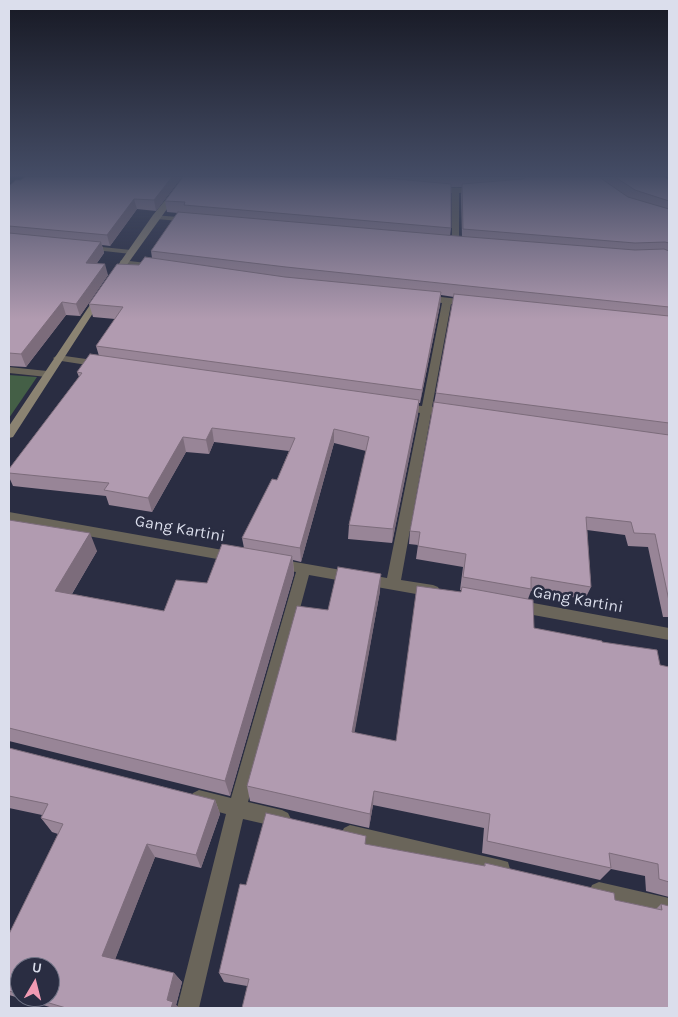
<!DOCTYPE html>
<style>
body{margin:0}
#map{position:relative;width:678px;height:1017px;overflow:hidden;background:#2a2d42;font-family:Karla,sans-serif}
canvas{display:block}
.frame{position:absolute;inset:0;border:10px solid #dbdeec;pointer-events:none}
.north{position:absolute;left:10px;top:957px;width:50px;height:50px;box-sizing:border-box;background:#2a2d42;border:1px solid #717486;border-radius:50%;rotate:8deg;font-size:14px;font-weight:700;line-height:20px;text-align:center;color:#dbdeec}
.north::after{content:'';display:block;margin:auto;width:18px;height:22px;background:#f19ab3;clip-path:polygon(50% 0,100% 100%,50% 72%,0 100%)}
</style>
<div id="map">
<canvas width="678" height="1017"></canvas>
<div class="frame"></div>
<div class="north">U</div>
</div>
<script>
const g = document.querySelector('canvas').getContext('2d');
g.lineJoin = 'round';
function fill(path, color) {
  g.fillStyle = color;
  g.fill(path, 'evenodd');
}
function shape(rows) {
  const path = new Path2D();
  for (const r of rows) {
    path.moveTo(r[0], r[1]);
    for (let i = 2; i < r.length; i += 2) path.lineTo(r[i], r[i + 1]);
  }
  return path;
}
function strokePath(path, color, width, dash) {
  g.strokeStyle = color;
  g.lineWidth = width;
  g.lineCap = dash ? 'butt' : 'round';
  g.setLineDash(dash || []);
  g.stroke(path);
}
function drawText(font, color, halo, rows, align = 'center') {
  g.font = font + ' Karla,sans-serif';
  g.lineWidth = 5;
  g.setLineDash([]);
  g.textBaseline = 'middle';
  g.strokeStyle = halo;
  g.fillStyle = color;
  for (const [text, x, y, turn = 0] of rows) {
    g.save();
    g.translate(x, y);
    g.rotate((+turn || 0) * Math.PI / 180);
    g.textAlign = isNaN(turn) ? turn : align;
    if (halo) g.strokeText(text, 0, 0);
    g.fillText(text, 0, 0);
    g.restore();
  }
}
fill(shape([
 [9,375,37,377,9,418]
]), '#445f46');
fill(shape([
 [434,187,476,188,479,190,476,192,459,193,459,246,452,244,452,193,432,190,431,189,434,187],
 [153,215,191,218,195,220,191,222,156,219,153,219,153,215],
 [83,245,131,250,135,252,131,254,86,249,83,249,83,245],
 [121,260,155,264,159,266,155,268,124,264,120,262,121,260],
 [423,295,468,300,472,303,468,306,451,304,432,407,449,410,454,413,449,416,431,414,401,580,433,585,438,587,440,591,438,595,433,597,309,575,248,802,282,810,288,813,291,819,288,825,282,828,243,819,199,1008,177,1008,226,814,193,805,190,799,193,793,199,790,231,798,296,572,273,568,271,564,273,560,278,559,387,578,420,413,402,410,397,407,402,404,422,406,442,303,420,300,420,296,423,295],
 [58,355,100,361,105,364,100,367,55,360,53,358,58,355],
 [9,367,47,371,52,374,47,377,9,373,9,367],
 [9,512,234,552,239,553,241,557,239,561,234,562,9,522,9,512],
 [517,600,669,628,669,640,517,612,512,610,510,606,512,602,517,600],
 [350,825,501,860,508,862,510,869,508,876,501,878,350,843,344,840,341,834,344,828,350,825],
 [599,882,669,898,669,918,592,899,589,892,592,885,599,882]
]), '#6a655a');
fill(shape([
 [184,177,190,177,116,280,110,280,109,278,153,215,184,177],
 [100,293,104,296,13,437,9,438,9,426,96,296,100,293]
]), '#8b8372');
fill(shape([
 [182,177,156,211,137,209,110,246,102,245,104,253,97,263,108,275,80,316,66,315,26,367,9,366,9,186],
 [183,177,664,177,668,180,669,177,669,617,663,617,648,547,628,546,625,535,587,530,591,587,585,599,531,591,528,599,534,628,602,642,660,665,669,667,669,897,646,891,645,876,611,869,600,880,482,853,484,828,373,805,369,828,250,801,247,786,328,610,380,591,354,733,396,741,461,592,461,590,460,590,463,567,416,559,418,545,409,544,410,531,454,297,441,295,440,305,420,403,419,403,418,414,392,543,348,539,349,525,366,451,334,443,301,562,293,560,294,574,230,796,9,741,9,742,9,520,97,551,72,594,164,611,207,583,244,548,242,538,277,480,289,451,214,442,209,454,186,452,152,512,109,505,106,496,13,486,9,477,9,469,79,377,77,372,99,356,96,346,115,319,93,317,89,304,139,265,152,258,151,251,178,213,167,212,165,201],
 [451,187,462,187,461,195,462,237,450,236,451,228],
 [9,748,215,800,220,814,201,868,155,857,115,959,174,973,182,982,176,1005,179,1008,53,1008,9,995,9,934,58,834,52,832,41,818,42,815,9,808],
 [20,967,50,997,20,997],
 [365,844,484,866,485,863,615,900,656,909,661,904,669,1008,247,986,224,982,219,973,246,885]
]), '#988597');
fill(shape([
 [172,177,182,177,156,211,154,200],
 [134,199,137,209,110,246,107,235],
 [101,242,104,253,89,274,86,263],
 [105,264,108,275,80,316,76,304],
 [441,292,440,305,420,403,422,390],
 [62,302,66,315,26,367,21,354],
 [419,400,418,414,392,543,393,529],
 [212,428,214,442,209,454,206,440],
 [334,429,334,443,301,562,300,548],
 [183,437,186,452,152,512,148,498],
 [90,533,97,551,63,609,55,591],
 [292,556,294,574,230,796,225,781],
 [381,574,380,591,352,747,352,732],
 [374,791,373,805,369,828,370,814],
 [215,800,220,814,201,868,196,855],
 [147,844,155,857,113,965,102,956],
 [174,973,182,982,176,1005,179,1008,171,1008,167,1000]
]), '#7c6c7b');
const building = shape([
 [25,177,172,177,154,200,134,199,107,235,9,226,9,186,16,180,21,180,25,177],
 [183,177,375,177,451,184,451,228,184,205,185,202,165,201,183,177],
 [526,177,599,177,628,197,669,209,669,243,665,242,635,243,463,229,462,184,523,179,526,177],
 [615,177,664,177,669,180,669,201,635,190,615,177],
 [178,212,457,236,635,250,664,249,669,251,669,307,286,267,151,251,178,212],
 [9,233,101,242,86,263,105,264,76,304,62,302,21,354,9,353,9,233],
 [145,257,285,277,441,292,422,390,96,346,123,307,89,304,117,264,139,265,145,257],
 [454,294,669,316,669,423,436,393,454,294],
 [90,354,419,400,393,529,349,525,369,437,334,429,300,548,242,538,272,479,277,480,295,438,212,428,206,440,183,437,148,498,104,490,109,483,9,473,9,469,82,373,77,372,90,354],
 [434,402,669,435,669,601,655,534,634,533,631,522,586,517,591,587,531,577,531,589,463,577,466,554,418,546,420,532,410,531,434,402],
 [9,520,90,533,55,591,164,611,176,580,207,583,222,544,292,556,225,781,9,728,9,520],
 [338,567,381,574,352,732,396,741,417,586,461,592,462,587,533,600,534,628,602,641,602,642,657,650,660,665,669,667,669,882,659,879,658,864,609,853,611,868,487,841,490,814,374,791,370,814,247,786,297,606,328,610,338,567],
 [9,748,215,800,196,855,147,844,102,956,174,973,167,1000,173,1002,171,1008,66,1008,29,997,50,997,50,967,20,967,20,994,9,991,9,934,63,824,41,818,48,804,9,796,9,748],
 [266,813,366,836,365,844,485,866,485,863,614,893,615,900,662,910,661,904,669,906,669,1008,242,1008,249,979,219,973,240,884,246,885,266,813]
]);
fill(building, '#b19bb0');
strokePath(building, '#7c6c7b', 1);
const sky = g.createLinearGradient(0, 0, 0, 319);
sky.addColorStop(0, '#171924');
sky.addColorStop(0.55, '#444c65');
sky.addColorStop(1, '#444c6500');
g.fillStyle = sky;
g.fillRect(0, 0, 678, 319);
drawText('16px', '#dbdeec', '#2a2d42', [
 ["Gang Kartini",180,529,10],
 ["Gang Kartini",578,600,10]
]);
</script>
